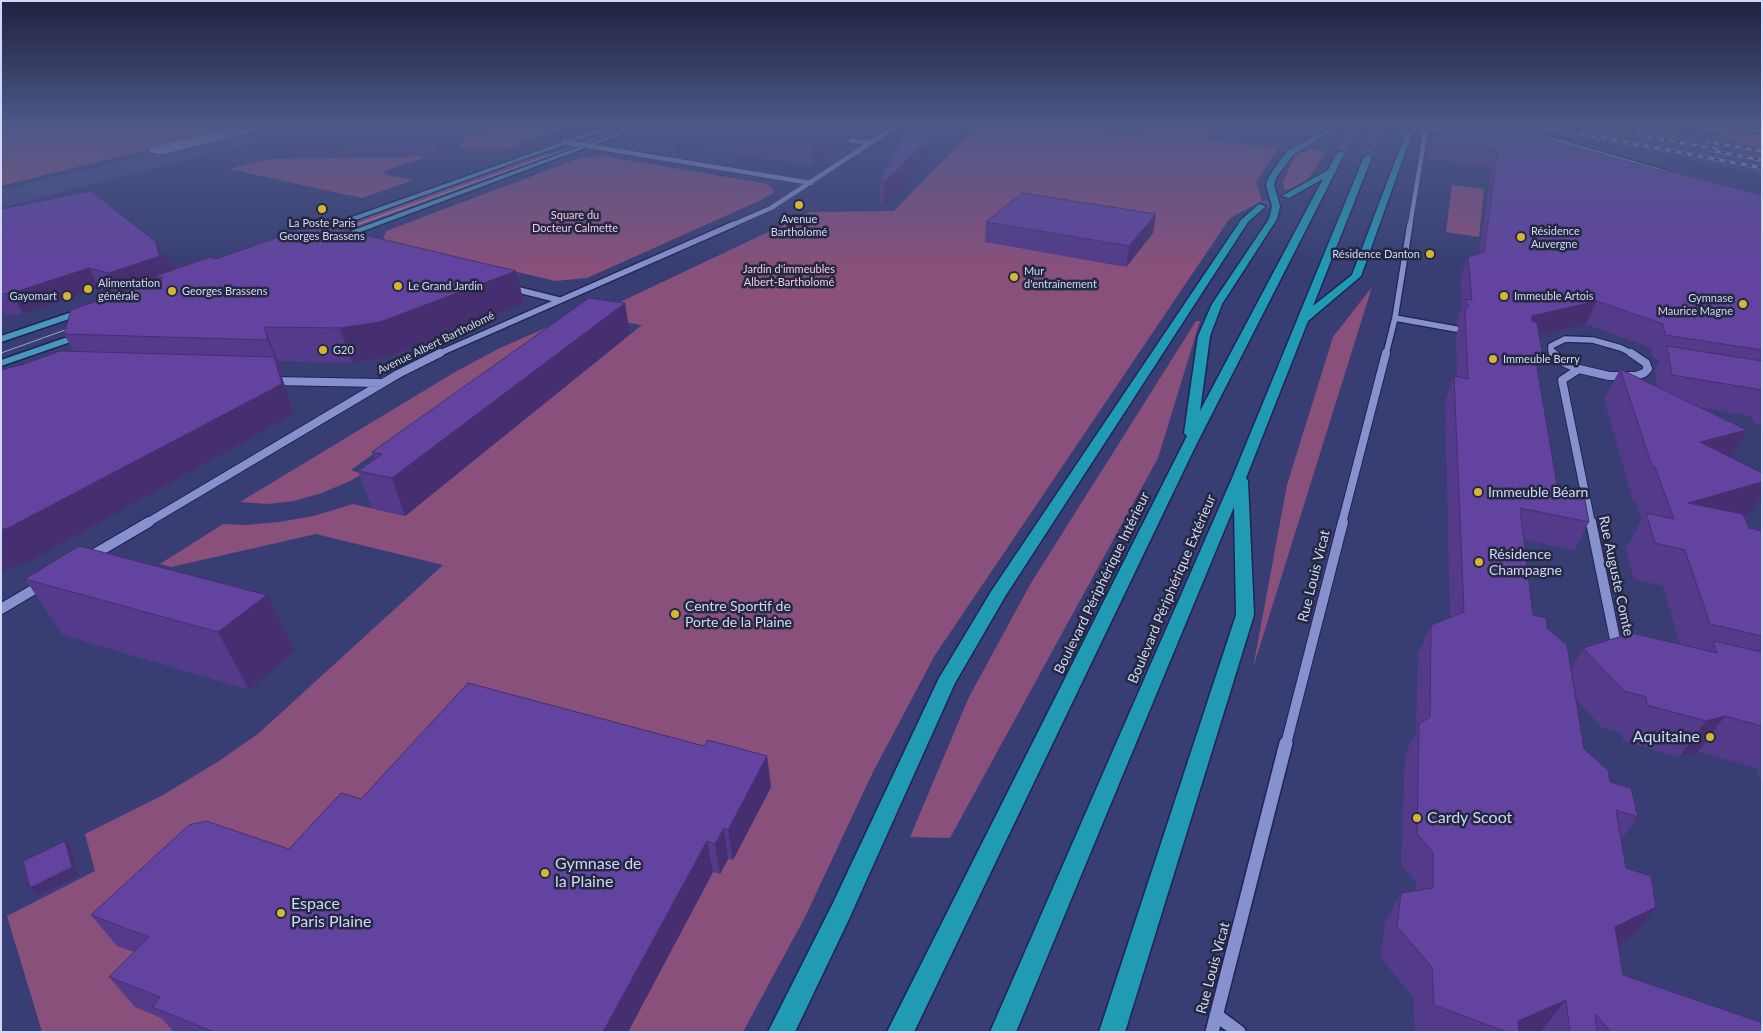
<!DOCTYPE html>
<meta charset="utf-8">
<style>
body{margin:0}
#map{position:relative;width:1763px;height:1033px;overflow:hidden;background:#383e73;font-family:Lato,sans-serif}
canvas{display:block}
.frame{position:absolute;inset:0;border:2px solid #d0d7f7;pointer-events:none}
</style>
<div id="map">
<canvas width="1763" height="1033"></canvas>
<div class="frame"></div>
</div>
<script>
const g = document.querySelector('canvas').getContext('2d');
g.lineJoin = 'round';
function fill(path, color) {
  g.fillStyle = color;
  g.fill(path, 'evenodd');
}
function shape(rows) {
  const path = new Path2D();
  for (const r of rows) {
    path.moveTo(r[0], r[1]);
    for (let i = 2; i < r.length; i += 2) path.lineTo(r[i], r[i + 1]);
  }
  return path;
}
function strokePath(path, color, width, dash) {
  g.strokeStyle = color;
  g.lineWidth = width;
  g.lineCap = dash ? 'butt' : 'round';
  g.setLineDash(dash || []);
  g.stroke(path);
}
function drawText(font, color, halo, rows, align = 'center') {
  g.font = font + ' Lato,sans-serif';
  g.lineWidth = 5;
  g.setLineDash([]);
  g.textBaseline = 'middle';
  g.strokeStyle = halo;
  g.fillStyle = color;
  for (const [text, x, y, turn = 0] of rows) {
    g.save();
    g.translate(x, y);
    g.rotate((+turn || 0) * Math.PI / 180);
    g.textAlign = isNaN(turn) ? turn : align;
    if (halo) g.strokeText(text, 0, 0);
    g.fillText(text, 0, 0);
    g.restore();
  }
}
fill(shape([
 [266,126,320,126,1,208,1,190],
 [1523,126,1630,126,1762,149,1762,174]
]), '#424984');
fill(shape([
 [1,126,243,126,1,186],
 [489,126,569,126,505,149,451,149,384,171,386,175,413,180,362,198,229,169,268,159,406,157,487,129],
 [976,126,1273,126,1287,143,1277,150,1256,181,1262,201,1230,218,935,655,873,772,805,917,743,1032,42,1032,7,916,95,871,85,834,163,795,219,761,259,733,443,565,316,534,171,567,160,564,223,524,245,525,279,522,314,516,353,504,405,516,642,325,616,321,616,304,810,212,894,211],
 [1685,126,1714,126,1762,135,1762,148,1713,139,1723,133],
 [1311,149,1326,151,1313,172,1304,182,1285,191,1283,182,1296,154],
 [543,153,555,155,306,246,229,266],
 [603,156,768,184,775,192,759,201,587,278,555,281,383,240,386,231,580,158],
 [1452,185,1484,189,1479,237,1446,232],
 [1372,287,1253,668,1287,485,1333,337],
 [1196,321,1200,321,1158,458,950,838,910,837,969,697,1031,583],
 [548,327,351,470,362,474,350,481,322,493,294,501,267,504,240,502,455,372,500,348]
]), '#89507b');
strokePath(shape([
 [1341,153,1353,126],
 [1368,157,1380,126],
 [1262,206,1286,196]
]), '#4f5587', 8, [8, 4]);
const minorFar4 = shape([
 [246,126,151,150,162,152,266,126],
 [839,139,870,143],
 [564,142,811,183],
 [732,225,771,208,896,126],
 [1410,225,1425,135,1417,127]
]);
const minorFar3 = shape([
 [511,288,559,300],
 [1395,318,1456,329],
 [438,354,734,224],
 [1386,354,1395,318,1410,224],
 [1555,354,1551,351,1551,346,1565,339,1593,340,1621,348,1633,354]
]);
const minorFar2 = shape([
 [1553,353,1565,363,1579,369,1609,376,1636,376,1644,373,1648,369,1646,363,1631,353],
 [1579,369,1562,380,1591,523],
 [273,381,380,383],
 [147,523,398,374,440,353],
 [1342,523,1386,353]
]);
const minorFar1 = shape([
 [1591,522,1617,649],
 [91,556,149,522],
 [1,609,43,584],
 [1286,744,1343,522]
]);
const minor = shape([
 [1216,1015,1239,1032],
 [1212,1032,1286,743]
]);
const major = shape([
 [608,126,616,126,314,235,307,233,608,126],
 [636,126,644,126,339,240,332,238,636,126],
 [1375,126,1452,126,1493,131,1490,133,1375,126],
 [1488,126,1499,126,1562,140,1685,176,1680,177,1559,143,1488,126],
 [1724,126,1762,130,1762,134,1727,128,1724,126],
 [84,308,88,311,87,313,1,342,1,336,84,308],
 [82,332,85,333,85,337,1,366,1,360,82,332]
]);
const highway = shape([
 [1329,126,1335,126,1331,132,1293,155,1276,178,1274,185,1280,206,1277,219,1222,304,1210,336,1200,411,1323,179,1289,198,1282,196,1328,170,1338,151,1345,153,1196,445,914,1032,887,1032,1187,436,1184,433,1198,336,1212,304,1269,219,1272,206,1266,185,1268,178,1287,151,1326,130,1329,126],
 [1414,126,1420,127,1411,136,1361,276,1308,321,1246,478,1248,481,1254,615,1125,1032,1099,1032,1236,615,1234,507,1016,1032,990,1032,1233,476,1364,157,1368,155,1372,157,1313,306,1352,275,1405,135,1414,126],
 [1259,204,1266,206,1248,222,1006,595,955,683,849,919,795,1032,768,1032,833,903,939,678,992,590,1241,220,1259,204]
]);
strokePath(minorFar4, '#202355', 5.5);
strokePath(minorFar3, '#202355', 8);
strokePath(minorFar2, '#202355', 10);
strokePath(minorFar1, '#202355', 12);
strokePath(minor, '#202355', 16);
strokePath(major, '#202355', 3);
strokePath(highway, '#202355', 3);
strokePath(minorFar4, '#8791cd', 4.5);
strokePath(minorFar3, '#8791cd', 5.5);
strokePath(minorFar2, '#8791cd', 8);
strokePath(minorFar1, '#8791cd', 10);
strokePath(minor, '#8791cd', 13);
fill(major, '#4a97be');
fill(highway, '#219bb4');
strokePath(shape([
 [331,234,631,126],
 [1,353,79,325]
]), '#9ca3ca', 1);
const rail = shape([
 [1541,126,1762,168],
 [1588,126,1716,149],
 [1708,142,1762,151],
 [1710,150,1762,160]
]);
strokePath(rail, '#9ca3ca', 3);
strokePath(rail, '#242840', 2, [5.5]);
fill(shape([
 [285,126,460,126,464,140,452,154,439,159,289,136],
 [626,126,877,126,859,137,849,136,849,144,814,166,705,149,697,152,675,154,629,146],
 [908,126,965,126,884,207,880,205,880,180],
 [1085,126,1149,126,1140,133],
 [1212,126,1322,126,1321,130,1292,146,1281,145,1279,148,1209,141],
 [1650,126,1663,126,1659,128],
 [1434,136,1666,172,1762,195,1762,426,1755,424,1750,416,1698,407,1747,430,1730,457,1762,473,1762,495,1750,513,1743,515,1749,528,1762,531,1762,783,1757,768,1698,752,1679,757,1623,741,1622,733,1601,727,1576,699,1584,749,1638,817,1621,840,1631,938,1618,944,1623,975,1762,1032,1542,1032,1542,1030,1538,1032,1415,1032,1413,997,1380,957,1385,923,1401,893,1416,890,1416,882,1401,864,1405,754,1416,732,1418,654,1431,625,1450,618,1445,401,1454,376,1457,377,1456,334,1459,327,1456,322,1462,305,1460,278,1468,257,1479,254,1492,167,1428,159,1428,152],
 [1586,324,1651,348,1653,358,1660,360,1655,370,1657,387,1620,369,1604,400,1633,500,1636,501,1642,519,1626,549,1634,579,1663,586,1680,645,1583,648,1571,669,1547,628,1533,615,1524,539,1574,551,1589,522,1558,490,1537,369,1543,357,1539,335],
 [1,209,156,242,162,255,166,254,173,270,216,259,516,271,524,303,391,356,352,363,278,361,282,375,281,375,285,386,294,414,32,560,24,364,73,351,64,334,118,293,99,288,23,314,5,315,1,309],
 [986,222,1153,233,1126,267,985,242],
 [625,303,630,334,405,516,372,508,358,471,375,459,372,452],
 [25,579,295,651,249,690,63,635],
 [704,746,767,756,771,787,733,860,728,859,720,874,713,872,628,1032,174,1032,161,1018,135,1007,109,977,134,952,117,946,91,915,289,849,361,799]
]), '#543a8a');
fill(shape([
 [438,126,460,126,464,140,452,154,439,159,431,128],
 [671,126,703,126,705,149,697,152,675,154],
 [830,126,848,126,849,144,814,166,813,136],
 [859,126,877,126,859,137],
 [943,126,965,126,884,207,884,182],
 [1141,126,1149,126,1140,133],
 [1302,126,1322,126,1321,130,1292,146,1296,129],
 [1285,128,1281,145,1279,148,1282,131],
 [1156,214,1153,233,1126,267,1129,246],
 [156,242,162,256,166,254,175,274,155,276,157,280,119,293,109,273],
 [89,268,99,288,23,314,12,293],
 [516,271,524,303,391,356,352,363,340,328],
 [1597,301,1586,324,1523,339,1532,316],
 [625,303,630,334,405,516,392,478],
 [264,327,278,361,282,375,268,340],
 [274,357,285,386,294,414,32,560,1,572,1,530],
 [1747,430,1727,463,1700,442],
 [1762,482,1762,495,1750,513,1667,538,1688,503],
 [267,595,295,651,249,690,218,632],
 [1725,716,1698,752,1679,757,1706,721],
 [767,756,771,787,733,860,728,830],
 [724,828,728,859,720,874,715,844],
 [65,841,72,849,78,875,37,896,30,888],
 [707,841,713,872,628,1032,603,1032],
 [1656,907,1631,938,1591,957,1615,927],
 [1566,1000,1542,1030,1538,1032,1510,1032,1518,1021]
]), '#452f70');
const building = shape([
 [414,126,438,126,431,128,414,126],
 [744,126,830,126,813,136,744,126],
 [908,126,943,126,884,182,880,180,908,126],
 [1229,126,1302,126,1296,129,1285,128,1282,131,1229,126],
 [1494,126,1498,126,1666,172,1670,171,1762,195,1762,350,1665,335,1663,324,1597,301,1532,316,1532,321,1537,323,1543,357,1535,356,1558,490,1584,495,1589,522,1520,508,1533,615,1546,618,1547,628,1567,645,1584,749,1608,770,1610,782,1631,788,1638,817,1616,810,1626,868,1651,876,1656,907,1615,927,1623,975,1760,1022,1762,1027,1762,1032,1611,1032,1595,1014,1597,1032,1570,1032,1566,1000,1518,1021,1519,1032,1507,1032,1434,1005,1432,967,1397,927,1401,893,1433,888,1433,852,1417,834,1419,724,1430,717,1431,625,1464,612,1454,376,1468,379,1465,311,1469,306,1464,299,1472,300,1468,257,1484,252,1498,149,1434,142,1434,136,1494,126],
 [91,191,156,242,159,255,166,254,109,273,89,268,12,293,1,294,1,209,91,191],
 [1022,193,1156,214,1129,246,986,222,1022,193],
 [331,227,516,271,380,322,340,328,264,327,268,340,64,334,71,310,163,278,155,276,210,257,216,259,299,230,331,227],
 [589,298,625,303,392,478,358,471,382,454,372,452,589,298],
 [1667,346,1762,361,1762,390,1672,375,1667,346],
 [60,351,274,357,282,384,10,527,1,530,1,370,24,364,60,351],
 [1620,369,1747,430,1700,442,1762,473,1762,482,1688,503,1743,514,1749,528,1762,531,1762,636,1710,624,1685,550,1655,543,1646,513,1674,519,1655,467,1652,466,1620,369],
 [79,546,267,595,218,632,25,579,79,546],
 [1632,633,1717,653,1713,641,1762,652,1762,726,1725,716,1706,721,1647,705,1646,697,1624,691,1583,648,1632,633],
 [468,683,704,746,708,740,767,756,728,830,724,828,715,844,707,841,603,1032,214,1032,152,1007,160,997,109,977,149,937,91,915,189,825,206,821,289,849,341,793,361,799,468,683],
 [65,841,72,867,30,888,23,861,65,841]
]);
fill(building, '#6243a0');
strokePath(building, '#452f70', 1);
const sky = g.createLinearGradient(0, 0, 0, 271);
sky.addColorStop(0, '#1f223f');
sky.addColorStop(0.46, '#4d5888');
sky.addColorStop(1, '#4d588800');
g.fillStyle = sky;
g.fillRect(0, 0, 1763, 271);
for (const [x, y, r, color] of [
 [799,205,5,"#d3b635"],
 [322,209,5,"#d3b635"],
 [1521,237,5,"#d3b635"],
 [1430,254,5,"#d3b635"],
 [1014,277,5,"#d3b635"],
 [398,286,5,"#d3b635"],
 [88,289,5,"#d3b635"],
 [172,291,5,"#d3b635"],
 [67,296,5,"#d3b635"],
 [1504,296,5,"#d3b635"],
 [1743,304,5,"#d3b635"],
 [323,350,5,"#d3b635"],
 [1493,359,5,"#d3b635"],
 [1478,492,5,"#d3b635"],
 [1479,562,5,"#d3b635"],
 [675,614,5,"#d3b635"],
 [1710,737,5,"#d3b635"],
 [1417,818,5,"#d3b635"],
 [545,873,5,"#d3b635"],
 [281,913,5,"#d3b635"]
]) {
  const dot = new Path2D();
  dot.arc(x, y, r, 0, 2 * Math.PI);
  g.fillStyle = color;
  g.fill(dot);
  strokePath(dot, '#242840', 2);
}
drawText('11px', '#f5c5e8', '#242840', [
 ["Square du",575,215],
 ["Docteur Calmette",575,228],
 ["Jardin d'immeubles",789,269],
 ["Albert-Bartholomé",789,282]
]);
drawText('11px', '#d0d7f7', '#242840', [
 ["Avenue",799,219,"center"],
 ["Bartholomé",799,232,"center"],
 ["La Poste Paris",322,223,"center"],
 ["Georges Brassens",322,236,"center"],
 ["Résidence",1531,231],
 ["Auvergne",1531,244],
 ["Résidence Danton",1420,254,"right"],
 ["Mur",1024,271],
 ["d'entraînement",1024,284],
 ["Alimentation",98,283],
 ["générale",98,296],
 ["Le Grand Jardin",408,286],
 ["Georges Brassens",182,291],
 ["Gayomart",57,296,"right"],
 ["Immeuble Artois",1514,296],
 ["Gymnase",1733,298,"right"],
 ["Maurice Magne",1733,311,"right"],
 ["G20",333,350],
 ["Immeuble Berry",1503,359]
], 'left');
drawText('11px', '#d0d7f7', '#242840', [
 ["Avenue Albert Bartholomé",436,343,-26]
]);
drawText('14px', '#d0d7f7', '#242840', [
 ["Immeuble Béarn",1488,492],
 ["Résidence",1489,554],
 ["Champagne",1489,570],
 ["Centre Sportif de",685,606],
 ["Porte de la Plaine",685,622]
], 'left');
drawText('14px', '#d0d7f7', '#242840', [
 ["Rue Louis Vicat",1314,576,-76],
 ["Rue Auguste Comte",1616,576,78],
 ["Boulevard Périphérique Intérieur",1102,583,-64],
 ["Boulevard Périphérique Extérieur",1172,589,-67],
 ["Rue Louis Vicat",1213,968,-75]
]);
drawText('16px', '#d0d7f7', '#242840', [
 ["Aquitaine",1700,737,"right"],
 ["Cardy Scoot",1427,818],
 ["Gymnase de",555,864],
 ["la Plaine",555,882],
 ["Espace",291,904],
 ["Paris Plaine",291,922]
], 'left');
</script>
